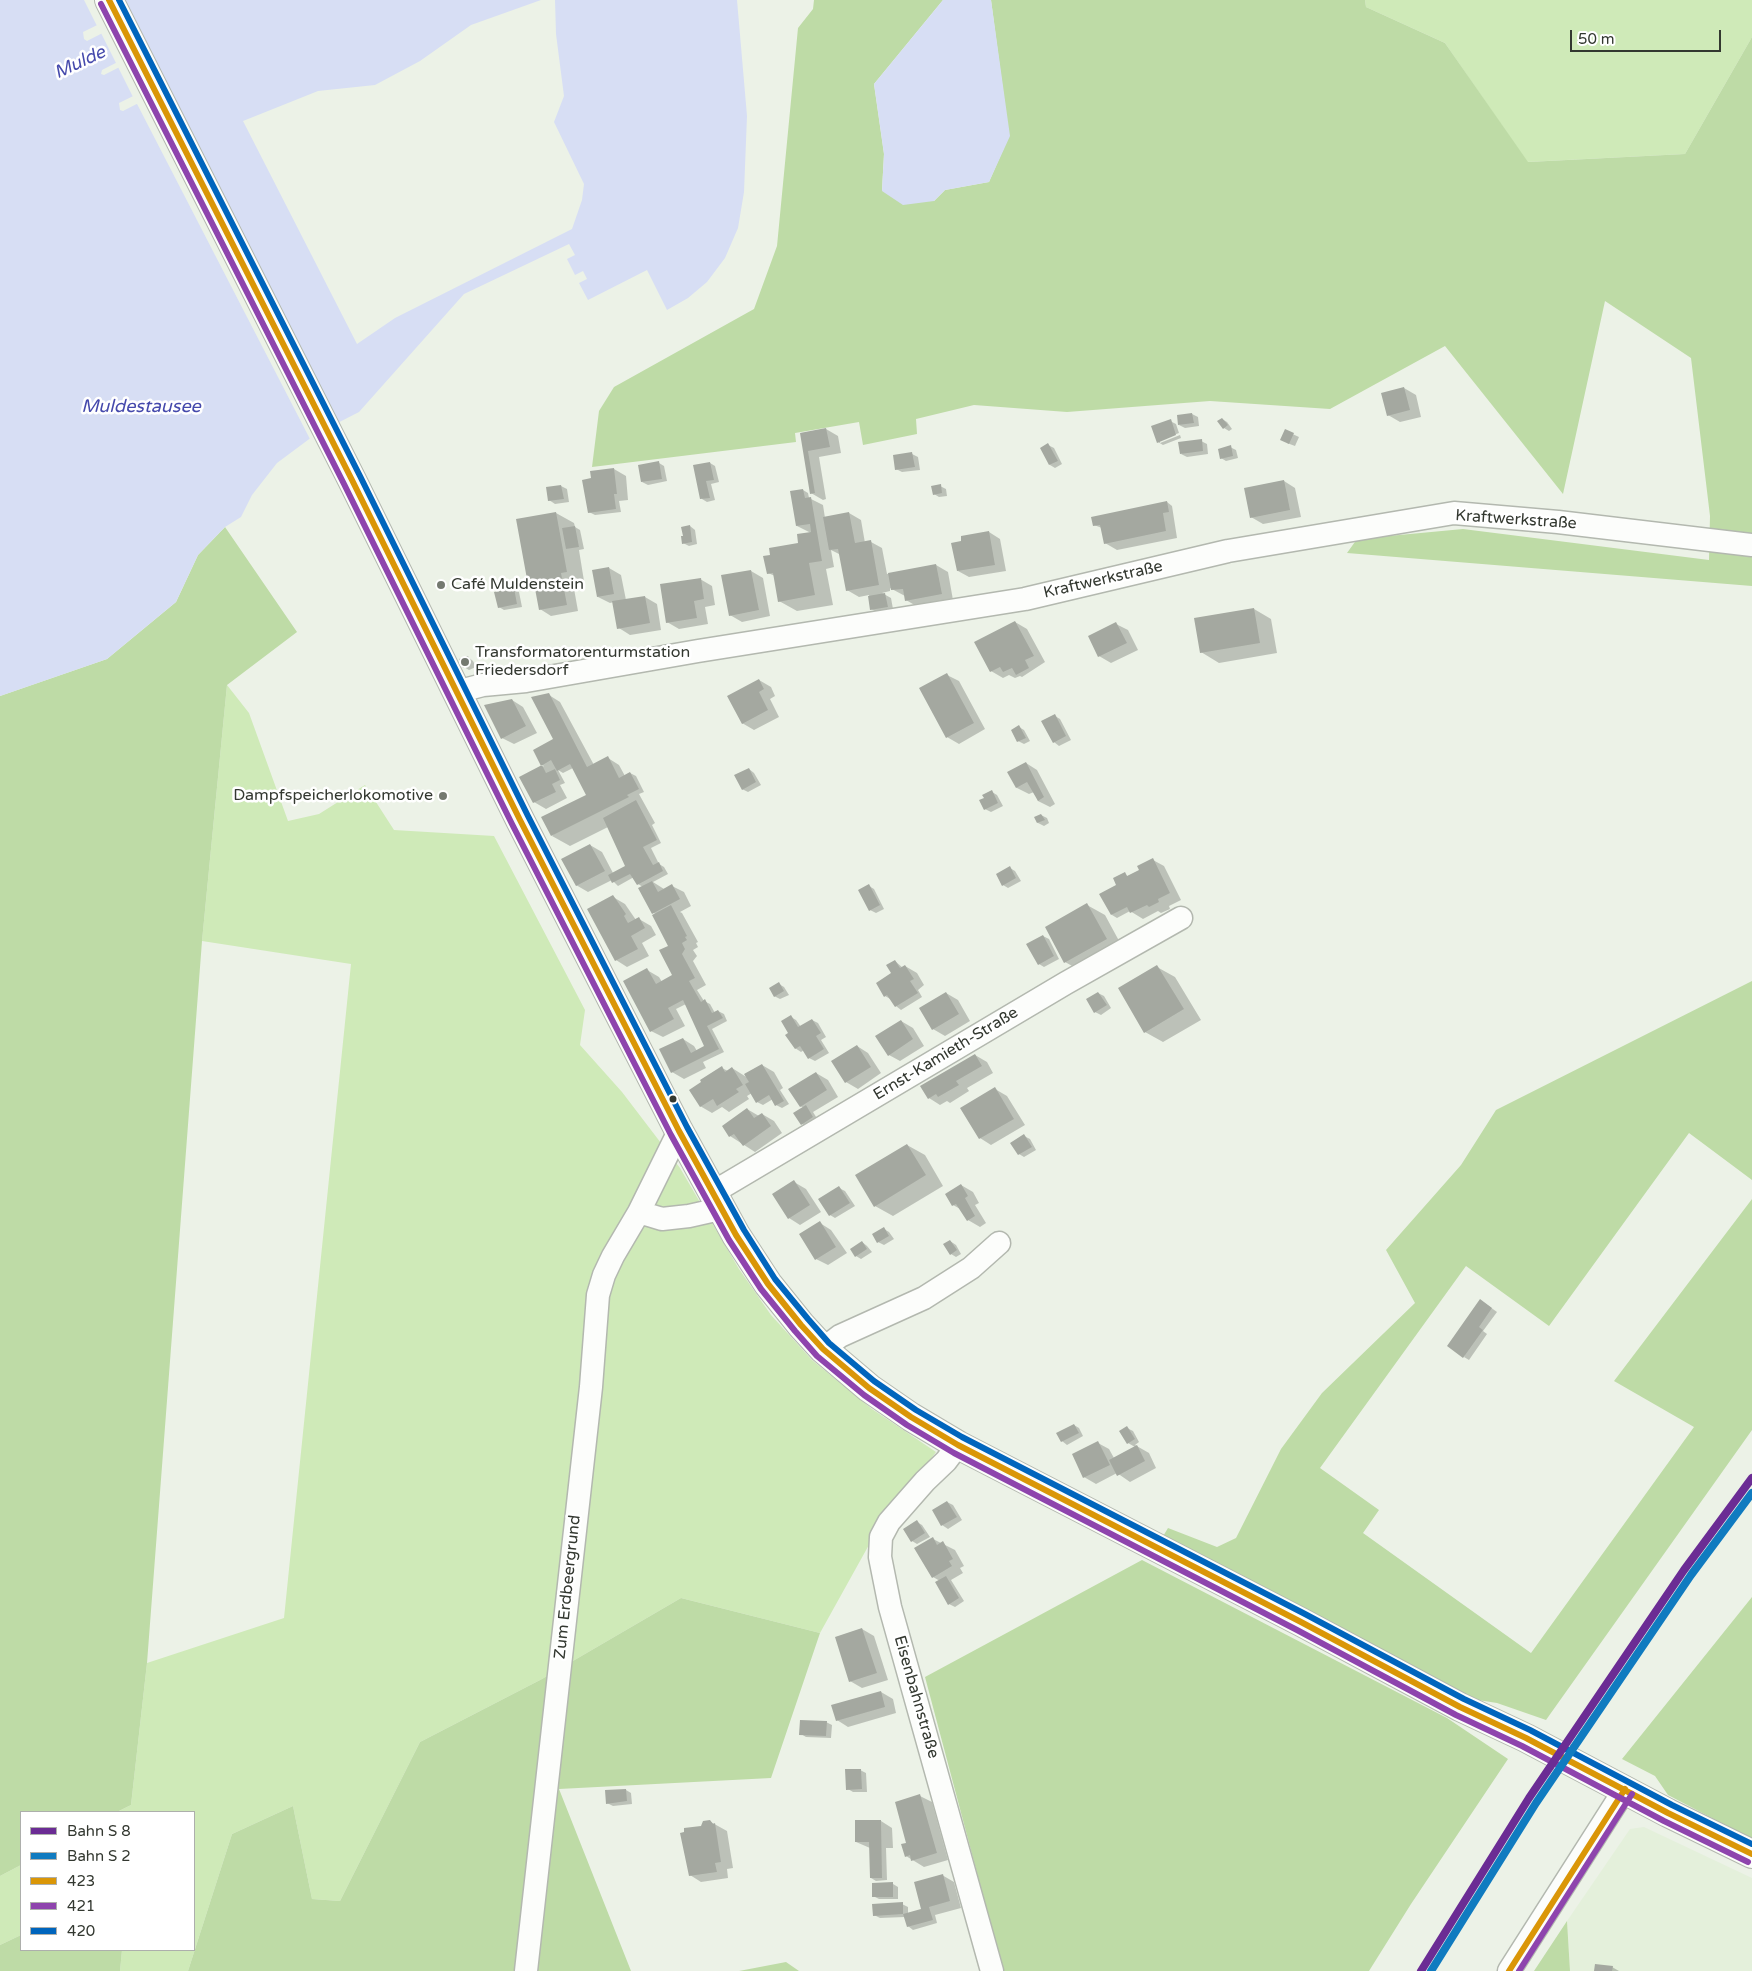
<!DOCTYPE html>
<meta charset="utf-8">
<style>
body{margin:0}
#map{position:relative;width:1752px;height:1971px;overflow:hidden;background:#ecf2e7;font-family:"Varela Round",sans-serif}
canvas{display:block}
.legend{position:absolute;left:20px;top:1811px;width:175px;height:140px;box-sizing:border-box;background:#fff;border:1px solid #adafac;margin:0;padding:6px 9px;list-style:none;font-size:15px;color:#333830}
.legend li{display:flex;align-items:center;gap:10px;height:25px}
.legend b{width:25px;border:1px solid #adafac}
.scale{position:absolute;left:1570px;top:30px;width:151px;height:22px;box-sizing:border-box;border:2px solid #333830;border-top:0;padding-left:6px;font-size:15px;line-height:18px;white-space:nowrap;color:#333830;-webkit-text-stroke:4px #fff;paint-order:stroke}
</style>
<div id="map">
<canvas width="1752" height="1971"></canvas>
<ul class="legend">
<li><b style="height:6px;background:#6b2c94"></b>Bahn S 8</li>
<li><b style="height:6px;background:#107bc0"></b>Bahn S 2</li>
<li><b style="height:6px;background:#da9607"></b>423</li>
<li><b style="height:6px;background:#8e44ad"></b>421</li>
<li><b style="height:6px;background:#0065bd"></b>420</li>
</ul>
<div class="scale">50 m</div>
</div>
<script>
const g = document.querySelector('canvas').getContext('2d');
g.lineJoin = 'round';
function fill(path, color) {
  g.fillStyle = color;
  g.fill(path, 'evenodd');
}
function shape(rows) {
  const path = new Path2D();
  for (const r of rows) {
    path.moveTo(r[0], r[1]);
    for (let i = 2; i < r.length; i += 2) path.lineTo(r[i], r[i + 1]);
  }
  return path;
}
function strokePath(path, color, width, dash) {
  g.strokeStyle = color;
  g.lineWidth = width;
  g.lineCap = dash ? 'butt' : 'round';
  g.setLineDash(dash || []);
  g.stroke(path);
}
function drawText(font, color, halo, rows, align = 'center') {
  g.font = font + ' "Varela Round",sans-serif';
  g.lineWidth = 5;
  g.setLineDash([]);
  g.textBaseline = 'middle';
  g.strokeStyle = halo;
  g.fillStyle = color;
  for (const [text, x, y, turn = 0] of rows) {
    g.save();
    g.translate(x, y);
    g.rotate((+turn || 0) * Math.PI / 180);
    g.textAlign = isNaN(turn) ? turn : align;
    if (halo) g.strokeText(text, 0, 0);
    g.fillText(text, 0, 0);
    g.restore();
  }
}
fill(shape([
 [1644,1827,1752,1878,1752,1971,1570,1971,1567,1921,1630,1829]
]), '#e4f0db');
fill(shape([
 [1365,0,1752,0,1752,37,1685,154,1527,162,1445,43,1366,7],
 [227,685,249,713,288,821,319,814,365,785,394,830,494,836,585,1010,580,1045,622,1092,680,1168,739,1269,771,1315,812,1360,872,1409,936,1452,875,1534,820,1633,681,1598,542,1679,420,1742,340,1901,312,1899,293,1806,232,1834,188,1971,120,1971,122,1950,194,1950,194,1812,117,1812,131,1805,147,1663,284,1618,351,964,202,941],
 [21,1865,21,1935,0,1945,0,1876]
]), '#cfeab8');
fill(shape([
 [814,0,943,0,874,84,884,154,882,190,934,201,945,190,989,182,1009,136,991,0,1365,0,1366,7,1445,43,1528,162,1685,154,1752,37,1752,586,1347,553,1357,539,1463,529,1709,560,1710,516,1691,358,1605,301,1563,494,1445,346,1330,409,1210,401,1067,412,974,405,916,419,917,434,863,445,859,422,795,433,796,442,592,467,599,411,614,387,754,309,777,246,798,28,813,9],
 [225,527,297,632,227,685,202,941,147,1663,131,1805,117,1812,21,1812,21,1865,0,1876,0,696,107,659,176,602,198,555],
 [1752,981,1752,1180,1689,1133,1549,1326,1466,1266,1320,1468,1379,1510,1363,1533,1531,1653,1694,1427,1614,1381,1752,1199,1752,1430,1546,1720,1497,1703,1478,1700,1162,1538,1168,1528,1217,1547,1236,1538,1281,1449,1322,1393,1415,1303,1386,1250,1461,1165,1496,1110],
 [1142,1560,1447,1718,1508,1759,1411,1904,1369,1971,1003,1971,925,1677],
 [1752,1597,1752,1839,1668,1795,1655,1776,1622,1759],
 [681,1598,820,1633,771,1778,559,1789,631,1971,188,1971,232,1834,293,1806,312,1899,340,1901,420,1742,542,1679],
 [1567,1921,1570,1971,1534,1971],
 [21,1935,21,1950,122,1950,120,1971,0,1971,0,1945],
 [786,1962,799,1971,739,1971]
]), '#bedba6');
fill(shape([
 [0,0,541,0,471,25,420,61,375,85,318,91,243,121,357,344,395,318,572,229,582,200,584,184,554,122,564,96,556,34,555,0,737,0,747,116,744,192,738,228,725,258,707,282,688,298,667,310,647,270,588,300,579,283,587,279,583,271,575,275,567,259,575,255,569,244,464,294,359,412,316,434,277,463,252,495,241,517,225,527,198,555,176,602,107,659,0,696],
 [128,10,132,18,87,41,84,39,83,32],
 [147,47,149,52,104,75,101,74,102,70],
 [164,81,168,88,123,111,120,110,119,103],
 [196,140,312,374,171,153],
 [943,0,991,0,1010,136,989,182,945,190,934,201,903,205,882,191,884,154,874,84]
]), '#d7def4');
fill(shape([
 [84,0,121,0,195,144,174,154,291,383,309,373,224,202,337,425,339,426,311,441,136,102,165,87,163,84,134,99,117,65,132,58,117,65,100,31,129,17,127,13,98,28]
]), '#ecf2e7');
fill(shape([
 [1404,388,1416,395,1421,417,1400,422,1388,415],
 [1192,414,1198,417,1199,426,1185,428,1179,425],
 [1222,419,1227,422,1232,429,1229,431,1224,428],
 [1170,421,1176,424,1179,433,1160,440,1160,443,1180,435,1181,438,1163,445,1158,442],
 [826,429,838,436,841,453,819,457,826,499,823,500,811,493,801,434],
 [1286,431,1299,437,1295,446,1287,443],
 [1201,441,1207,444,1208,454,1187,457,1181,454],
 [1048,445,1054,448,1062,464,1055,468,1050,465],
 [1230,447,1236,450,1238,458,1226,461,1221,458],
 [912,454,918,457,920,470,902,472,896,469],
 [659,463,664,466,667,481,648,485,642,482],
 [710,463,715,466,719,482,711,484,715,500,707,502,702,499],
 [614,469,626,476,628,500,619,501,621,512,595,515,589,512],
 [1284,481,1295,488,1301,517,1263,524,1251,517],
 [561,486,567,489,569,502,555,504,549,500,548,488],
 [940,486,946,489,947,496,939,497,934,494],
 [803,490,808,493,809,498,823,505,825,518,849,513,861,520,865,543,871,542,882,548,887,574,936,565,948,572,953,600,918,607,906,600,905,596,890,588,890,591,882,593,891,598,893,609,877,612,871,609,869,595,859,597,847,590,841,555,831,550,834,567,826,569,833,605,797,611,779,601,775,576,768,573,802,544,811,533,797,526],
 [1167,502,1172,506,1177,538,1117,550,1105,543,1102,528,1094,525],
 [556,513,574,523,575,527,580,530,584,549,579,550,584,581,573,583,578,611,551,616,540,609,535,582,528,578],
 [690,526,695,530,697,544,689,546,683,543],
 [989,532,1000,539,1006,571,969,577,958,571],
 [609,568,621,575,626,600,645,597,657,604,661,630,630,635,619,628,614,602,610,603,598,597],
 [751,571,763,578,770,616,742,622,730,615],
 [700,579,712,586,715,605,705,607,708,624,679,629,667,622],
 [514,589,519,592,522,607,504,610,499,607],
 [1254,609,1271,619,1277,653,1219,663,1201,652],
 [1015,622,1027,629,1045,662,1022,677,1020,676,1015,678,1009,675,1003,678,991,671],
 [1116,624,1128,630,1138,650,1111,663,1099,656],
 [468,657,473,661,476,667,469,670,464,667],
 [947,675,959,681,985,729,959,744,947,737],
 [759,680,771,687,775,696,770,699,779,717,754,730,742,723],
 [549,695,560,702,594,765,608,758,619,765,625,776,630,773,636,776,644,792,639,794,655,823,652,825,661,843,651,848,659,864,664,867,668,874,653,882,664,889,672,886,684,892,691,906,680,912,682,913,698,942,696,943,698,947,693,950,697,956,693,961,706,985,697,990,704,1001,710,1004,715,1013,718,1011,724,1014,727,1021,712,1029,724,1052,703,1062,706,1068,684,1079,672,1072,683,1039,694,1046,697,1051,706,1047,686,1004,676,1009,685,1026,663,1037,651,1031,647,970,659,977,662,982,674,976,670,946,656,914,653,913,643,887,638,884,634,877,618,886,612,880,588,892,576,885,590,845,602,852,613,873,629,869,608,827,570,846,552,836,588,795,573,768,563,773,558,770,565,783,560,785,567,798,546,809,534,802,521,777,544,766,542,765,555,740],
 [512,700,523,707,537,733,514,744,502,738],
 [1055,716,1060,719,1071,740,1059,746,1054,742],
 [1019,727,1024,730,1030,741,1024,744,1018,741],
 [1026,763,1037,770,1055,804,1050,807,1038,801,1034,792,1029,794,1017,788,1009,772],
 [749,769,754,773,761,785,748,792,742,789],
 [992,792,997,795,1003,806,991,812,985,809,985,799],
 [1041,815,1047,818,1049,823,1044,826,1038,823,1036,818],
 [1153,860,1164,866,1181,900,1169,906,1170,909,1161,913,1158,911,1143,919,1130,911,1117,918,1112,915,1116,887,1124,874,1129,877,1141,870],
 [1010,868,1015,871,1021,881,1008,888,1003,885],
 [869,886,874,889,884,909,876,913,870,910],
 [613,897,625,904,636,920,639,919,651,926,656,935,642,943,649,956,627,967,616,960],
 [1087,905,1105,915,1124,950,1083,972,1065,962],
 [1043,936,1049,939,1059,959,1044,967,1039,964],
 [895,961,903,968,905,966,917,973,924,985,918,990,922,997,901,1010,896,1006,892,1000,885,996,893,974],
 [1157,967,1175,977,1201,1020,1163,1042,1145,1032],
 [779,984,784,987,789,995,780,999,774,996],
 [946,993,958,1000,970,1021,945,1036,933,1029,921,1008],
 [1098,993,1104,996,1111,1008,1101,1015,1095,1012],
 [791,1017,796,1020,801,1027,812,1020,818,1023,826,1037,821,1040,829,1053,815,1061,809,1058,804,1050,801,1052,795,1048,790,1034],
 [901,1021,913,1028,924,1046,900,1061,889,1055],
 [857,1046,868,1053,881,1073,858,1089,846,1082],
 [975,1055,987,1062,993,1073,967,1088,969,1091,950,1103,947,1101,940,1105,929,1098],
 [762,1065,774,1072,783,1088,780,1090,789,1104,782,1108,776,1105,773,1099,763,1105,757,1102,752,1093,747,1096,749,1099,729,1112,722,1107,712,1113,700,1106,722,1068,728,1071,732,1068,748,1078],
 [816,1073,828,1080,838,1097,813,1112,818,1120,807,1127,802,1124,804,1108,800,1106],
 [995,1089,1007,1096,1025,1125,991,1145,980,1138],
 [747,1109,759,1116,762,1114,774,1121,782,1133,755,1152,730,1136,724,1126],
 [1024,1136,1030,1139,1036,1150,1024,1157,1019,1154],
 [907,1145,925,1155,943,1186,893,1216,875,1206],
 [794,1182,806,1189,821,1212,800,1225,789,1218],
 [961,1185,973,1192,979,1203,975,1205,986,1223,980,1227,968,1220,962,1210,953,1205],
 [839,1188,845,1191,855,1206,835,1218,830,1215],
 [820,1223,831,1230,847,1253,828,1265,816,1259],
 [884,1229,889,1232,894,1239,884,1245,878,1242],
 [950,1241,956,1245,961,1254,956,1257,951,1254],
 [862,1242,867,1246,872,1252,861,1259,856,1256],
 [1486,1304,1497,1312,1483,1331,1487,1334,1469,1360,1464,1357],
 [1074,1425,1079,1428,1083,1436,1067,1445,1062,1441],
 [1127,1428,1133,1431,1139,1442,1135,1445,1149,1453,1156,1468,1130,1482,1117,1473,1096,1484,1084,1477,1098,1443,1109,1449,1114,1458,1135,1447,1128,1443],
 [947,1502,953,1505,962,1520,948,1529,942,1525,933,1511],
 [917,1522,922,1525,930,1537,917,1544,912,1541],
 [933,1539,955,1550,964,1566,960,1568,963,1573,951,1580,964,1601,955,1607,949,1604,940,1581,933,1577],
 [862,1629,874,1636,888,1680,862,1688,850,1681],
 [881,1692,893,1699,896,1713,848,1727,837,1720],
 [826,1722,832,1725,831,1738,806,1737,801,1734],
 [860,1770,866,1773,867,1792,853,1792,848,1789],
 [626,1790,631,1793,632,1804,613,1806,607,1803],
 [920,1796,932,1802,948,1860,924,1867,906,1856],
 [709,1821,727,1831,733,1868,727,1869,728,1878,701,1882,690,1875,702,1827],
 [881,1821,892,1828,893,1848,886,1848,887,1880,876,1881,871,1878,870,1848,856,1842],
 [942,1875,954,1882,961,1908,935,1915,937,1923,913,1930,908,1926,905,1917,880,1918,874,1915,902,1904,908,1907,908,1914,923,1910],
 [893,1884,898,1887,898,1899,879,1899,873,1896],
 [1612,1967,1619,1971,1595,1971]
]), '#0003');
fill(shape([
 [1404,387,1410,410,1387,416,1381,393],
 [1192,413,1194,423,1178,425,1177,415],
 [1222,418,1228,425,1223,429,1217,421],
 [1171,419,1176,435,1157,443,1151,426],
 [826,428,830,447,808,451,815,493,810,494,800,433],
 [1285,429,1294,433,1289,444,1280,440],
 [1202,439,1203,451,1180,454,1178,442],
 [1048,443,1058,461,1049,465,1040,448],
 [1231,445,1233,456,1220,459,1218,449],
 [912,452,915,467,895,470,893,455],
 [659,461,662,479,641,482,638,465],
 [710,462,714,480,706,481,710,498,700,499,693,465],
 [614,468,617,494,614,494,616,509,588,513,582,480,591,478,590,471],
 [1284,480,1290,510,1250,518,1244,488],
 [941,484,942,493,933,495,931,486],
 [561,485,564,499,548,501,546,487],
 [803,489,805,498,811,497,822,561,809,563,815,595,778,602,773,573,767,574,763,556,770,555,769,548,798,543,797,534,811,532,810,524,796,526,790,491],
 [1167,501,1169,512,1163,513,1166,531,1104,544,1100,525,1093,526,1091,517],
 [556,512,567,572,561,573,567,605,539,610,533,578,527,579,516,519],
 [849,512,855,543,871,540,879,585,846,591,838,549,829,550,823,517],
 [690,525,692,542,682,544,681,536,683,536,681,527],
 [575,526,579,547,566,549,562,528],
 [989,531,995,565,957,571,951,543,961,541,961,536],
 [936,564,942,594,905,601,903,589,891,590,888,573],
 [609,567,614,594,597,597,592,570],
 [751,570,759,610,729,616,721,575],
 [701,578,704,599,694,601,697,618,666,623,660,584],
 [514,588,517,604,498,608,494,592],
 [885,593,888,607,870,610,868,596],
 [645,596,650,623,617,629,612,601],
 [1254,608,1260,643,1200,653,1194,618],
 [1015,621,1034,656,1025,660,1029,668,1016,675,1012,668,1003,672,1000,667,990,672,974,642],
 [1116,622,1127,643,1098,657,1088,636],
 [468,656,471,664,463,668,459,659],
 [947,673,974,723,946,738,919,688],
 [759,679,764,689,759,692,768,710,742,724,727,696],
 [549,693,587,767,608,756,619,778,630,772,639,789,627,795,629,797,551,836,541,817,586,795,570,764,557,771,551,760,541,766,533,750,553,739,531,697],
 [512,699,526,726,501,739,484,705],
 [1055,714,1066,736,1053,743,1041,721],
 [1019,725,1026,738,1017,742,1011,730],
 [1026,762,1044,797,1038,801,1027,782,1016,788,1007,772],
 [542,765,546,773,555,769,560,780,552,784,556,792,533,803,519,777],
 [749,768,756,782,742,790,734,775],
 [992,790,998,803,984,810,979,800,984,798,982,795],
 [636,800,657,840,643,847,653,865,659,862,663,871,637,885,630,874,612,883,608,875,625,866,603,818],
 [1041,814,1045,820,1037,823,1034,817],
 [590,844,605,871,576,886,561,859],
 [1153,858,1170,893,1158,899,1159,902,1149,907,1147,905,1130,913,1127,907,1111,915,1099,894,1116,885,1113,878,1125,872,1127,876,1139,870,1137,866],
 [1010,866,1016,878,1002,886,996,874],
 [652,881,658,892,672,884,680,899,652,914,638,888],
 [869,884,880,905,869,911,858,890],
 [613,895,626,914,624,916,628,923,639,917,645,928,631,936,638,949,615,961,587,909],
 [1087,903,1107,939,1064,963,1045,927],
 [671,905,687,936,685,937,687,940,682,943,685,949,682,954,695,978,689,981,701,1002,705,999,712,1013,718,1010,723,1018,707,1026,719,1049,671,1073,659,1049,683,1038,691,1053,704,1046,683,1000,668,1008,674,1019,650,1032,623,981,647,968,656,984,672,975,659,950,668,946,652,915],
 [1043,935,1054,956,1038,965,1026,944],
 [895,960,900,968,905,965,914,979,910,981,918,993,895,1007,887,995,884,997,876,983,891,973,886,965],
 [1157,965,1184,1009,1144,1033,1118,988],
 [779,982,784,991,774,997,769,988],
 [946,992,959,1014,932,1030,919,1008],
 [1098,992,1107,1005,1094,1013,1086,999],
 [791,1015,798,1027,812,1019,821,1033,816,1036,824,1049,808,1059,800,1046,795,1049,785,1035,788,1033,781,1021],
 [901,1020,913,1039,888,1056,875,1036],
 [857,1045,871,1067,845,1083,831,1061],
 [975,1054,982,1066,956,1081,959,1085,938,1097,936,1094,928,1099,920,1086],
 [762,1064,784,1101,775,1106,769,1095,756,1103,745,1084,749,1082,744,1074],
 [722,1066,725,1072,732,1067,743,1085,736,1089,739,1092,717,1106,713,1099,700,1107,689,1090,701,1082,700,1080],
 [816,1072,827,1090,800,1107,788,1089],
 [995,1087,1014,1119,979,1139,960,1108],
 [806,1105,813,1117,801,1125,793,1113],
 [747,1108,754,1118,762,1113,771,1126,743,1146,734,1134,729,1137,722,1126],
 [1024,1134,1032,1147,1018,1155,1010,1143],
 [907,1144,926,1175,874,1207,855,1175],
 [794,1180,810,1205,788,1219,772,1194],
 [961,1184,968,1196,965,1198,975,1216,967,1221,956,1204,952,1206,945,1194],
 [839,1186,850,1203,829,1216,818,1199],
 [820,1221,836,1247,815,1260,799,1234],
 [884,1227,889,1236,877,1243,872,1234],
 [950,1240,957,1250,950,1255,943,1244],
 [862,1241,867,1249,855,1257,850,1249],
 [1480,1299,1492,1308,1479,1327,1483,1330,1463,1358,1447,1346],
 [1074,1424,1079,1433,1061,1442,1056,1433],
 [1127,1426,1135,1439,1127,1444,1119,1431],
 [1098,1441,1110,1465,1083,1478,1072,1454],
 [1137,1445,1145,1461,1117,1476,1109,1460],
 [947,1501,957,1517,941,1526,932,1510],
 [917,1520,925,1533,911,1542,903,1529],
 [933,1537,937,1545,943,1541,953,1559,949,1561,952,1566,932,1578,914,1548],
 [946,1576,959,1598,948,1605,935,1582],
 [862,1628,877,1673,849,1682,835,1637],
 [881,1691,885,1707,836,1721,831,1705],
 [800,1720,827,1721,826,1736,799,1735],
 [845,1769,861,1769,862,1789,846,1790],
 [626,1789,627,1801,606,1804,605,1790],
 [920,1794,937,1853,911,1861,910,1855,905,1857,901,1844,906,1843,895,1802],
 [710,1820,713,1824,715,1823,721,1862,715,1863,717,1872,689,1876,680,1833,684,1832,684,1828,701,1826,703,1821],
 [855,1820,881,1820,882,1878,870,1878,869,1842,855,1842],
 [943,1874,950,1901,929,1907,933,1920,907,1927,903,1914,921,1909,914,1882],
 [893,1882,893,1897,872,1897,872,1883],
 [903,1902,903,1914,873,1916,872,1904],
 [1595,1964,1613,1966,1612,1971,1594,1971]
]), '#a4a8a0');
const minor = shape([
 [456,692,483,685,526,681,698,651,1025,599,1228,551,1454,513,1558,522,1752,545],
 [712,1193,1066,983,1181,918],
 [639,1212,662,1219,689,1216,720,1209],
 [823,1349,840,1336,924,1298,971,1268,999,1243],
 [958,1445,946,1461,925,1481,889,1522,881,1537,880,1557,890,1607,992,1971],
 [526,1971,591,1387,598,1295,604,1275,613,1256,639,1212,679,1131],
 [1509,1971,1625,1789]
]);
const major = shape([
 [109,0,352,480,520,820,679,1131,736,1235,768,1284,801,1325,823,1349,869,1388,911,1417,958,1445,1301,1622,1460,1707,1526,1738,1668,1813,1752,1854]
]);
strokePath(minor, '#b3b8af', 25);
strokePath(major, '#b3b8af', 30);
strokePath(minor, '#fcfdfb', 22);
strokePath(major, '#fcfdfb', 28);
strokePath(shape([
 [109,0,352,480,520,820,679,1131,736,1235,768,1284,801,1325,823,1349,869,1388,911,1417,958,1445,1301,1622,1460,1707,1526,1738,1668,1813,1752,1854],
 [1509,1971,1625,1789]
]), '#da9607', 6);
strokePath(shape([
 [101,4,344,484,512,824,671,1135,729,1240,761,1289,795,1331,817,1356,864,1395,907,1425,954,1453,1297,1630,1456,1715,1522,1746,1664,1821,1748,1862],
 [1519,1971,1632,1794]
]), '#8e44ad', 6);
strokePath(shape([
 [119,0,360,476,528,816,687,1127,744,1230,775,1279,808,1319,829,1343,874,1381,916,1410,962,1437,1305,1614,1464,1699,1530,1730,1672,1805,1752,1844]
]), '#0065bd', 6);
strokePath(shape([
 [1421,1971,1529,1798,1684,1570,1752,1478]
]), '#6b2c94', 8);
strokePath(shape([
 [1431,1971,1536,1803,1691,1575,1752,1493]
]), '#107bc0', 8);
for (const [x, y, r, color] of [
 [441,585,5,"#747970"],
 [465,662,5,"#747970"],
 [443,796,5,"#747970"],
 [673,1099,4.5,"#333830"]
]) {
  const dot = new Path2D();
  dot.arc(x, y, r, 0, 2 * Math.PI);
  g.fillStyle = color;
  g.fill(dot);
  strokePath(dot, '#fff', 2);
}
drawText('16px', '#333830', '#fff', [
 ["Kraftwerkstraße",1516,520,4],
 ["Kraftwerkstraße",1103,580,-13],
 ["Ernst-Kamieth-Straße",946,1054,-31],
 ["Zum Erdbeergrund",568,1587,-84],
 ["Eisenbahnstraße",916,1697,74]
]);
drawText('16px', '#333830', '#fff', [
 ["Café Muldenstein",451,585],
 ["Transformatorenturmstation",475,653],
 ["Friedersdorf",475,671],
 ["Dampfspeicherlokomotive",433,796,"right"]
], 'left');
drawText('italic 18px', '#4549ac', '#fff', [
 ["Mulde",80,63,-25],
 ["Muldestausee",141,407]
]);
</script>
